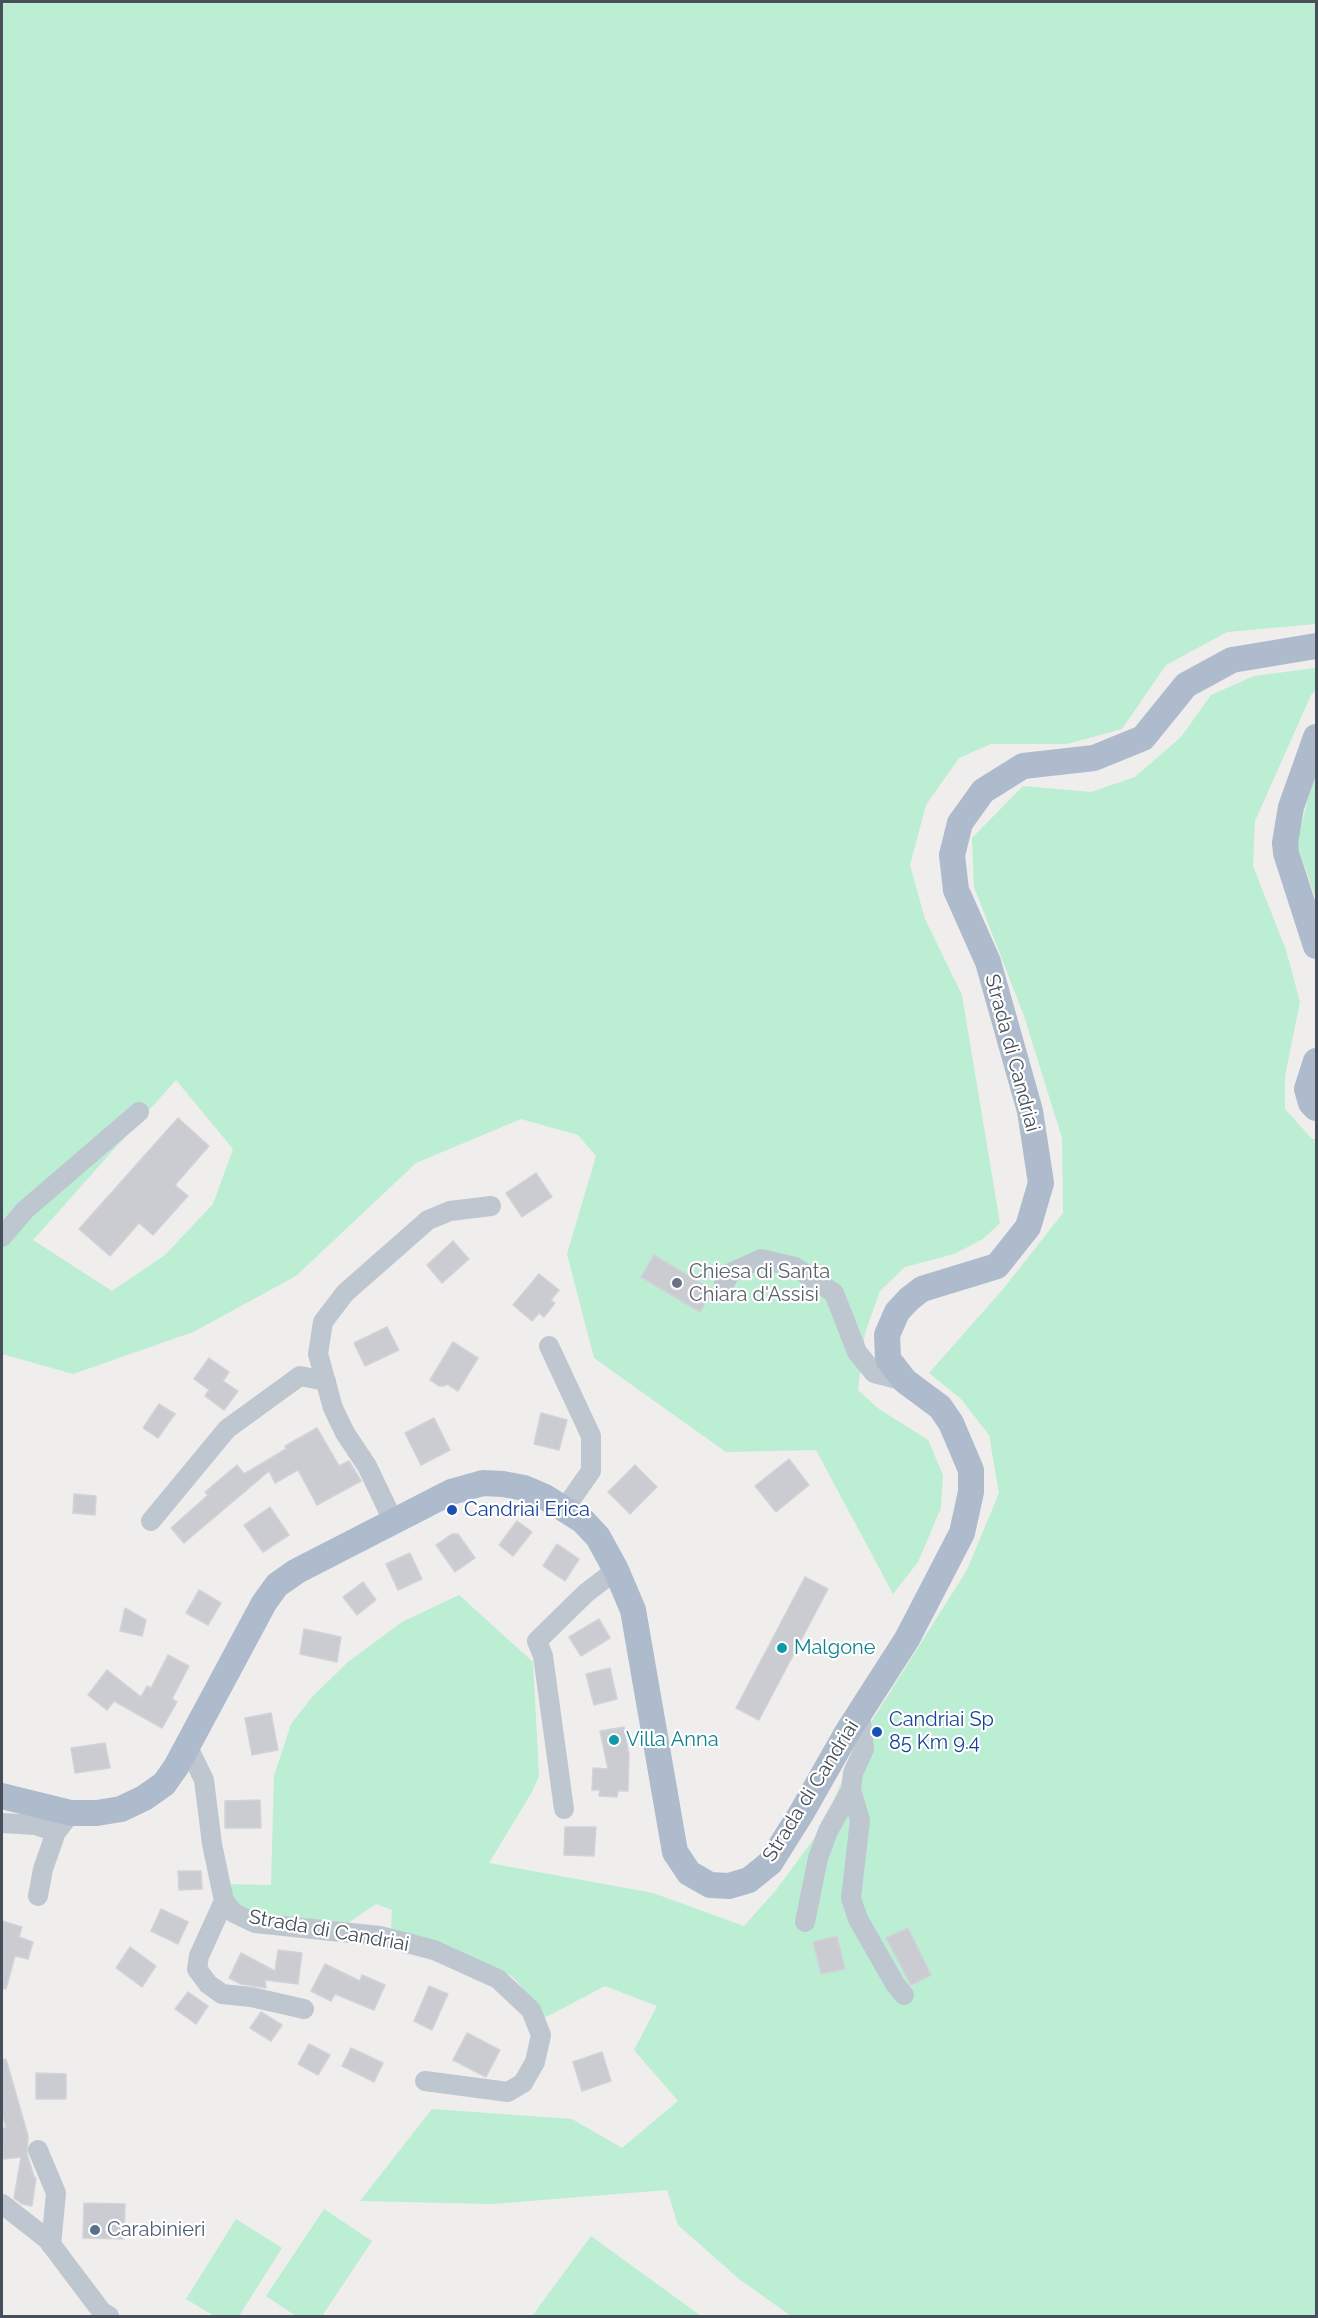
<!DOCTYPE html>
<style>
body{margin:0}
#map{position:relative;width:1318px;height:2318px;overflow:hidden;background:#f0eded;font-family:Raleway,sans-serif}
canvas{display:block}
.frame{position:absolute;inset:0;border:3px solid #464f5a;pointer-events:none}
</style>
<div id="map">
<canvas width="1318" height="2318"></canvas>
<div class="frame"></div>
</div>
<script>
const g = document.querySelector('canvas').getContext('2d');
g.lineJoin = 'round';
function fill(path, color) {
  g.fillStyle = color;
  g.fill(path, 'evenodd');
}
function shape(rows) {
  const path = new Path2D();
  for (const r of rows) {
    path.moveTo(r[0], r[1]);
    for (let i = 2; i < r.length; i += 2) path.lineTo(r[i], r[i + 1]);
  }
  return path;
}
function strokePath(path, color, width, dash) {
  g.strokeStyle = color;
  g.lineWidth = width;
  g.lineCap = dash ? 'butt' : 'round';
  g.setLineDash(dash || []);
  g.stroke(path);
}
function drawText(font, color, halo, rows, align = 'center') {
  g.font = font + ' Raleway,sans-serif';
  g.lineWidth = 4.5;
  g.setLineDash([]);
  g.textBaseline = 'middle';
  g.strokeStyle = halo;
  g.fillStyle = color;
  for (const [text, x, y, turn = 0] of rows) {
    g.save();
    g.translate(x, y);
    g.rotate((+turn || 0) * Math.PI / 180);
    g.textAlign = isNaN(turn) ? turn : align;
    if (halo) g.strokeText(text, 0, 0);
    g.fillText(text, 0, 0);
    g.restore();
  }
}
fill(shape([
 [2,2,1316,2,1316,624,1227,632,1166,665,1122,729,1067,744,991,744,959,758,926,805,910,865,925,919,962,995,1000,1223,983,1239,954,1254,905,1267,880,1291,865,1333,858,1390,879,1409,928,1440,943,1475,941,1508,918,1562,893,1594,816,1450,726,1452,594,1358,567,1254,596,1156,578,1135,521,1119,416,1163,296,1276,193,1332,73,1374,2,1354],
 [176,1080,233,1149,213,1204,165,1255,112,1291,33,1240],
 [1316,668,1316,690,1311,695,1255,821,1253,866,1286,950,1300,1002,1285,1076,1285,1109,1312,1139,1316,1139,1316,2316,791,2316,739,2279,678,2225,667,2190,492,2204,360,2201,432,2109,572,2119,622,2148,678,2101,634,2050,657,2006,605,1986,544,2018,534,2001,512,1976,464,1953,391,1929,392,1910,376,1904,345,1925,270,1919,242,1911,229,1900,225,1884,271,1885,274,1776,291,1724,313,1696,348,1662,402,1622,459,1595,533,1662,539,1776,532,1792,489,1863,653,1893,744,1926,776,1890,824,1825,856,1746,967,1570,999,1493,989,1435,961,1399,929,1373,1004,1288,1063,1213,1062,1138,1024,1016,974,887,972,838,1023,786,1091,792,1135,777,1181,737,1211,695,1254,676],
 [1316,777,1316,900,1297,844,1308,798],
 [324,2209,372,2241,322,2316,296,2316,266,2296],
 [236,2219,282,2248,239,2316,214,2316,186,2299],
 [591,2236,701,2316,532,2316]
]), '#bbeed2');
const building = shape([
 [178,1118,209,1146,175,1185,188,1196,153,1235,139,1223,110,1256,79,1229,178,1118],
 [536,1173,552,1197,522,1217,506,1193,536,1173],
 [453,1241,469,1259,442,1283,427,1265,453,1241],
 [654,1255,713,1290,700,1312,641,1277,654,1255],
 [539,1274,559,1290,551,1300,555,1303,544,1317,539,1313,532,1321,513,1305,539,1274],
 [387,1327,399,1350,365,1366,354,1343,387,1327],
 [453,1342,478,1358,458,1391,447,1384,445,1386,439,1386,430,1380,453,1342],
 [209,1358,229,1372,223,1381,238,1391,224,1410,205,1396,209,1390,194,1379,209,1358],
 [159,1404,175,1414,158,1438,143,1428,159,1404],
 [541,1413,567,1420,559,1450,534,1444,541,1413],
 [434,1418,450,1450,421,1465,405,1433,434,1418],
 [317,1428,339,1466,349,1461,361,1481,317,1505,298,1470,275,1483,269,1471,184,1543,171,1528,208,1495,205,1492,237,1465,244,1474,286,1449,285,1446,317,1428],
 [789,1459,809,1485,776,1512,755,1486,789,1459],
 [635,1465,657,1487,630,1514,608,1492,635,1465],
 [74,1494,96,1496,95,1515,73,1513,74,1494],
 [270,1507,289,1535,263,1552,244,1525,270,1507],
 [517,1521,532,1532,513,1556,499,1545,517,1521],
 [452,1534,458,1534,475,1558,455,1572,436,1545,452,1534],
 [557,1544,579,1559,565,1581,543,1566,557,1544],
 [410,1553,422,1579,398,1590,386,1564,410,1553],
 [805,1577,828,1589,759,1720,736,1708,805,1577],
 [363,1582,376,1600,357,1615,343,1597,363,1582],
 [199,1590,221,1603,208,1625,186,1613,199,1590],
 [125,1608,146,1620,142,1636,120,1631,125,1608],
 [599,1619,610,1638,581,1656,569,1637,599,1619],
 [304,1629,341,1637,337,1662,300,1654,304,1629],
 [168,1655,189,1666,172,1699,177,1702,162,1728,114,1701,107,1710,88,1695,107,1670,141,1697,147,1686,151,1688,168,1655],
 [610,1668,617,1699,594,1705,586,1674,610,1668],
 [271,1713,278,1750,252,1755,245,1718,271,1713],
 [624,1727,629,1755,628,1791,618,1791,617,1797,599,1796,600,1790,592,1790,593,1768,608,1769,600,1731,624,1727],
 [105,1743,110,1768,75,1773,71,1748,105,1743],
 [260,1800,261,1828,225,1828,225,1801,260,1800],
 [565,1827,596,1827,594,1856,564,1855,565,1827],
 [178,1871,201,1871,202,1889,179,1890,178,1871],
 [161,1909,188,1922,178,1944,151,1931,161,1909],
 [2,1921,22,1927,19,1937,33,1942,28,1959,15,1956,6,1989,2,1988,2,1921],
 [908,1928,931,1975,911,1985,886,1938,908,1928],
 [837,1936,845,1969,821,1974,813,1942,837,1936],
 [130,1947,156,1966,142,1987,116,1968,130,1947],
 [278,1950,302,1953,298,1984,265,1980,266,1988,241,1984,229,1978,241,1953,275,1971,278,1950],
 [325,1964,360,1981,362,1975,385,1985,374,2010,335,1994,331,2001,311,1991,325,1964],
 [429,1986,448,1994,432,2030,414,2021,429,1986],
 [188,1992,208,2006,196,2024,175,2009,188,1992],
 [261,2012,282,2025,271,2041,250,2028,261,2012],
 [467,2033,500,2050,486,2077,453,2060,467,2033],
 [309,2044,330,2055,318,2075,298,2064,309,2044],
 [351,2048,383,2063,374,2082,342,2066,351,2048],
 [602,2052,611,2081,582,2091,573,2062,602,2052],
 [6,2059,28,2136,27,2154,34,2177,36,2178,32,2206,22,2204,14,2198,21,2157,4,2159,2,2140,2,2128,6,2128,2,2113,2,2060,6,2059],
 [36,2073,66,2074,66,2099,36,2099,36,2073],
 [84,2203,125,2204,124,2239,83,2238,84,2203]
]);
fill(building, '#caccd2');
strokePath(building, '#d1d3d9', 1.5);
strokePath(shape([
 [2,1237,25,1210,139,1112],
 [724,1284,730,1273,761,1259,795,1267,834,1293,857,1352,874,1373,905,1381],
 [549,1346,591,1436,591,1471,565,1508],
 [396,1520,388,1510,367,1466,345,1433,333,1408,318,1354,323,1322,345,1293,428,1220,450,1211,491,1206],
 [151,1521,227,1429,300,1376,326,1381],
 [860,1713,864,1749,853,1773,851,1790,860,1820,851,1898,858,1919,895,1984,904,1995],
 [188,1747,204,1780,212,1844,224,1901,234,1913,255,1923,380,1936,434,1950,498,1979,531,2010,541,2035,535,2062,523,2083,508,2092,425,2081],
 [564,1809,543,1656,537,1641,586,1593,616,1570],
 [2,1823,36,1825,56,1832],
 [38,1896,43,1869,56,1832,71,1813],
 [224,1901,199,1956,197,1969,208,1984,222,1994,251,1997,304,2009],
 [805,1922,818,1858,828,1831,851,1790],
 [38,2150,56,2193,51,2245],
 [2,2204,47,2239,102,2312,109,2316]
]), '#bec7d0', 20);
strokePath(shape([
 [1316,737,1291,807,1285,843,1286,853,1316,946],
 [1316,1061,1307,1089,1311,1103,1316,1108],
 [2,1796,71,1813,97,1813,121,1809,144,1798,164,1784,176,1767,264,1603,277,1585,297,1571,451,1492,483,1483,503,1484,524,1488,545,1497,583,1521,598,1537,616,1570,633,1610,675,1852,689,1873,710,1885,729,1886,749,1880,770,1863,802,1812,848,1731,907,1639,962,1533,971,1492,971,1470,951,1423,940,1407,905,1381,888,1359,887,1335,897,1312,909,1299,922,1289,997,1266,1028,1227,1041,1183,1030,1111,988,962,956,890,952,855,960,823,983,791,1023,766,1094,758,1143,738,1186,685,1232,660,1316,646]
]), '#adbbcc', 26);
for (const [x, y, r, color] of [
 [677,1283,6,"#6b7280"],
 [452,1510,6,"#1a4fb4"],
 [782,1648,6,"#0f9aa8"],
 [877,1732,6,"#1a4fb4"],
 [614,1740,6,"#0f9aa8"],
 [95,2230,6,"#5c6f8a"]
]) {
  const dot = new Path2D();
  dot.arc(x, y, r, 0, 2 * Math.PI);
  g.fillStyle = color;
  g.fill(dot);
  strokePath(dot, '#fff', 2);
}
drawText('20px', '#464f5a', '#fff', [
 ["Strada di Candriai",1012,1053,75],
 ["Strada di Candriai",811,1791,-58],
 ["Strada di Candriai",329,1931,10]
]);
drawText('20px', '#5b616d', '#fff', [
 ["Chiesa di Santa",689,1272],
 ["Chiara d'Assisi",689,1295]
], 'left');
drawText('20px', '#164399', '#fff', [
 ["Candriai Erica",464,1510],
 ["Candriai Sp",889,1720],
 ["85 Km 9.4",889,1743]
], 'left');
drawText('20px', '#0d838f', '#fff', [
 ["Malgone",794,1648],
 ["Villa Anna",626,1740]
], 'left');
drawText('20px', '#4e5e75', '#fff', [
 ["Carabinieri",107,2230]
], 'left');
</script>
